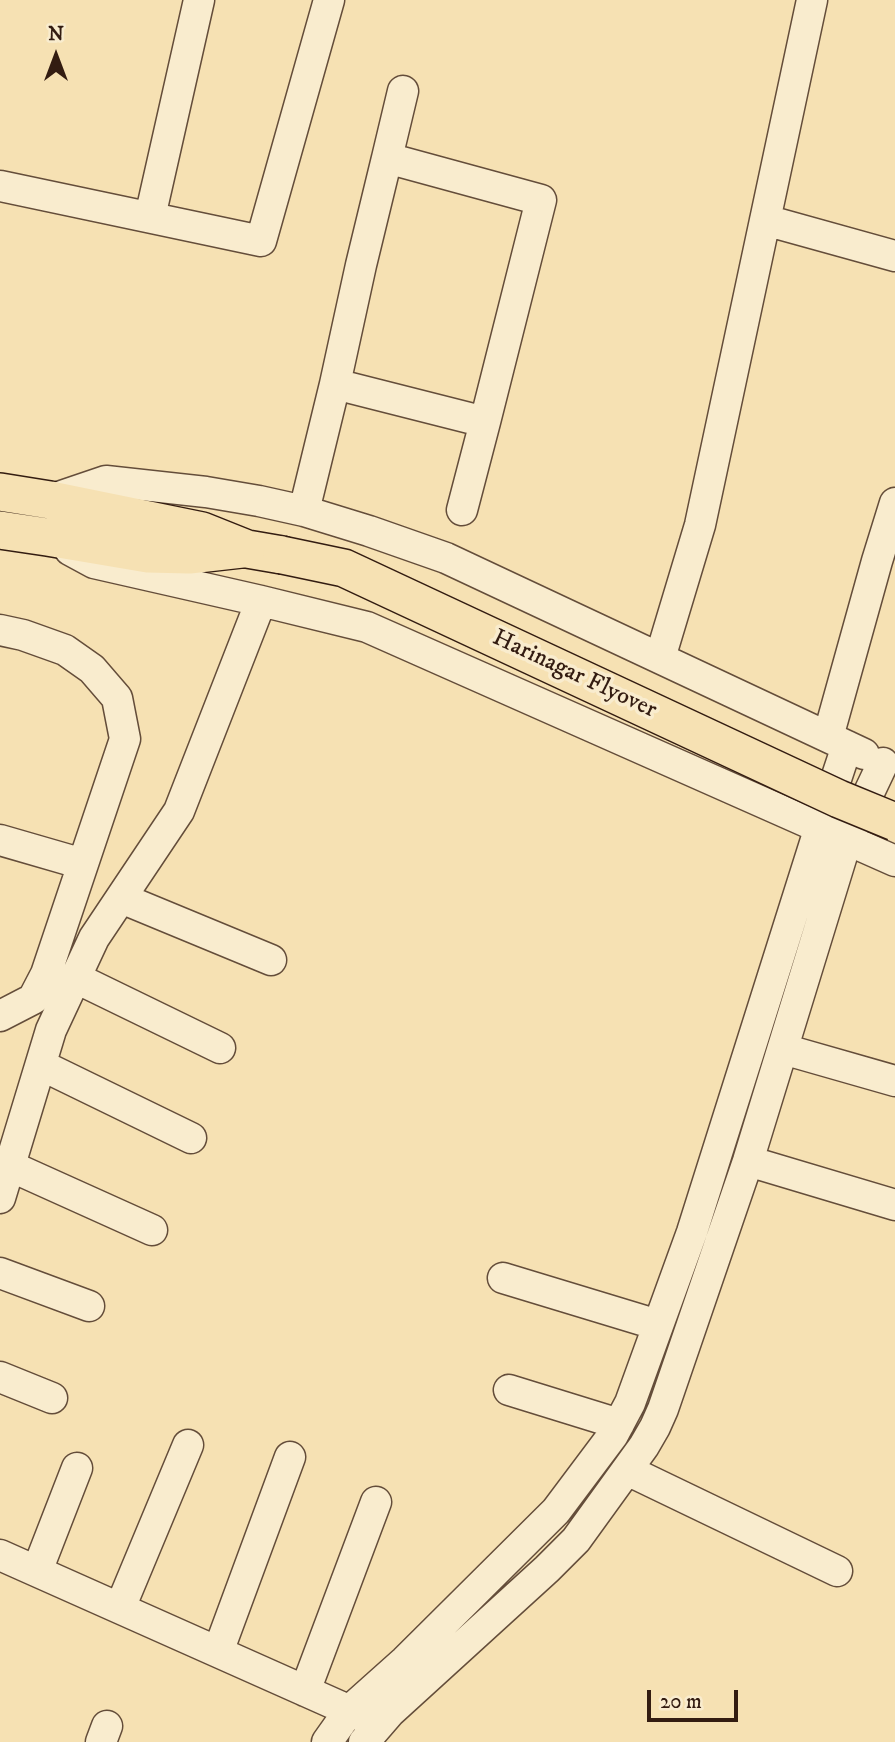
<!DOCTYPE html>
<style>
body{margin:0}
#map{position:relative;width:895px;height:1742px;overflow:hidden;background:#f6e1b3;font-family:"IM FELL DW Pica",serif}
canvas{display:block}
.north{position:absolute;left:21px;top:21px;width:70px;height:70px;-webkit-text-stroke:5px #f9ecce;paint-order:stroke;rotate:0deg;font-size:19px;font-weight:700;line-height:28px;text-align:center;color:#331c11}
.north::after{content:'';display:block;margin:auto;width:24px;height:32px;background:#331c11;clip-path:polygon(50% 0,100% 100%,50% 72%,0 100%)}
.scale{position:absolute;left:647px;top:1690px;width:91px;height:32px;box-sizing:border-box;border:4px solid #331c11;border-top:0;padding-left:9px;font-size:21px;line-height:24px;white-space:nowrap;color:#331c11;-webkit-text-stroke:5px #f9ecce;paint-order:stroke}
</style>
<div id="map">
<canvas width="895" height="1742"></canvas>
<div class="north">N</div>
<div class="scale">20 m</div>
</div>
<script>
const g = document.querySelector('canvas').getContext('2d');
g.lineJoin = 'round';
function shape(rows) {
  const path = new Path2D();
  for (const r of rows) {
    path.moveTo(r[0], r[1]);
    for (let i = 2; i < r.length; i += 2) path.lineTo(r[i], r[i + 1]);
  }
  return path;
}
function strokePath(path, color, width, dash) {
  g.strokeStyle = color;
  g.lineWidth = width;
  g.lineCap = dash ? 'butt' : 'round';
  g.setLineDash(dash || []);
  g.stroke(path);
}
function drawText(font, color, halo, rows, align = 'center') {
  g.font = font + ' "IM FELL DW Pica",serif';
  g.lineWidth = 7;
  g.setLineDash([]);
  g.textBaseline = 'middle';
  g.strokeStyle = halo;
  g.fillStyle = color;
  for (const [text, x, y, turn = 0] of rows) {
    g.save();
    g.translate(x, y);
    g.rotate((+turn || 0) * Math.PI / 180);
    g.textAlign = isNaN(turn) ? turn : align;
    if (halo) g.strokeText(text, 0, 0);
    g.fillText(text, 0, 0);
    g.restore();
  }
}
const minor = shape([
 [387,158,403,91],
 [0,186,261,241,329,0],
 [150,217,199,0],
 [765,220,895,256],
 [50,500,106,481,206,492,259,501,304,511,369,531,446,558,864,754],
 [462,510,485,422,541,200,387,158,361,265,335,384,485,422],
 [304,511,335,384],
 [70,550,94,563,261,601,367,627,895,861],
 [0,630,23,635,65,650,92,669,117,698,125,739,46,974,33,999,0,1016],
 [660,658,700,525,812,0],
 [828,737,877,561,895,503],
 [0,840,83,864],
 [121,898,271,960],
 [76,978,220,1048],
 [783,1049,895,1081],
 [41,1065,191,1138],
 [748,1161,895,1205],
 [10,1166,152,1230],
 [0,1198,51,1030,94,938,179,811,261,601],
 [0,1273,89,1306],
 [503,1278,658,1325],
 [0,1377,52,1398],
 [509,1390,619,1424],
 [627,1470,837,1571],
 [0,1555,366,1718],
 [37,1571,77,1468],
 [120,1608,188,1445],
 [218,1652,290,1457],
 [305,1691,376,1502],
 [101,1742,107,1726],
 [327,1742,349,1711,405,1661,556,1511,613,1435,630,1403,692,1232,820,827,847,746],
 [364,1742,390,1712,547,1569,576,1540,644,1446,655,1427,663,1409,748,1161,847,839,883,763]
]);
const major = shape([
 [0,492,50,500,202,531,247,549,282,555],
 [0,530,47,537,148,554,189,555,242,549]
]);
strokePath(minor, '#644d3a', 33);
strokePath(major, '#331c11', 40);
strokePath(minor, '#f9ecce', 30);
strokePath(major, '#f6e1b3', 37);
const majorBridge = shape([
 [282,555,344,568,839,799,895,822]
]);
strokePath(majorBridge, '#331c11', 40, []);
strokePath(majorBridge, '#f6e1b3', 37);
drawText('24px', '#331c11', '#f9ecce', [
 ["Harinagar Flyover",574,675,25]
]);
</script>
